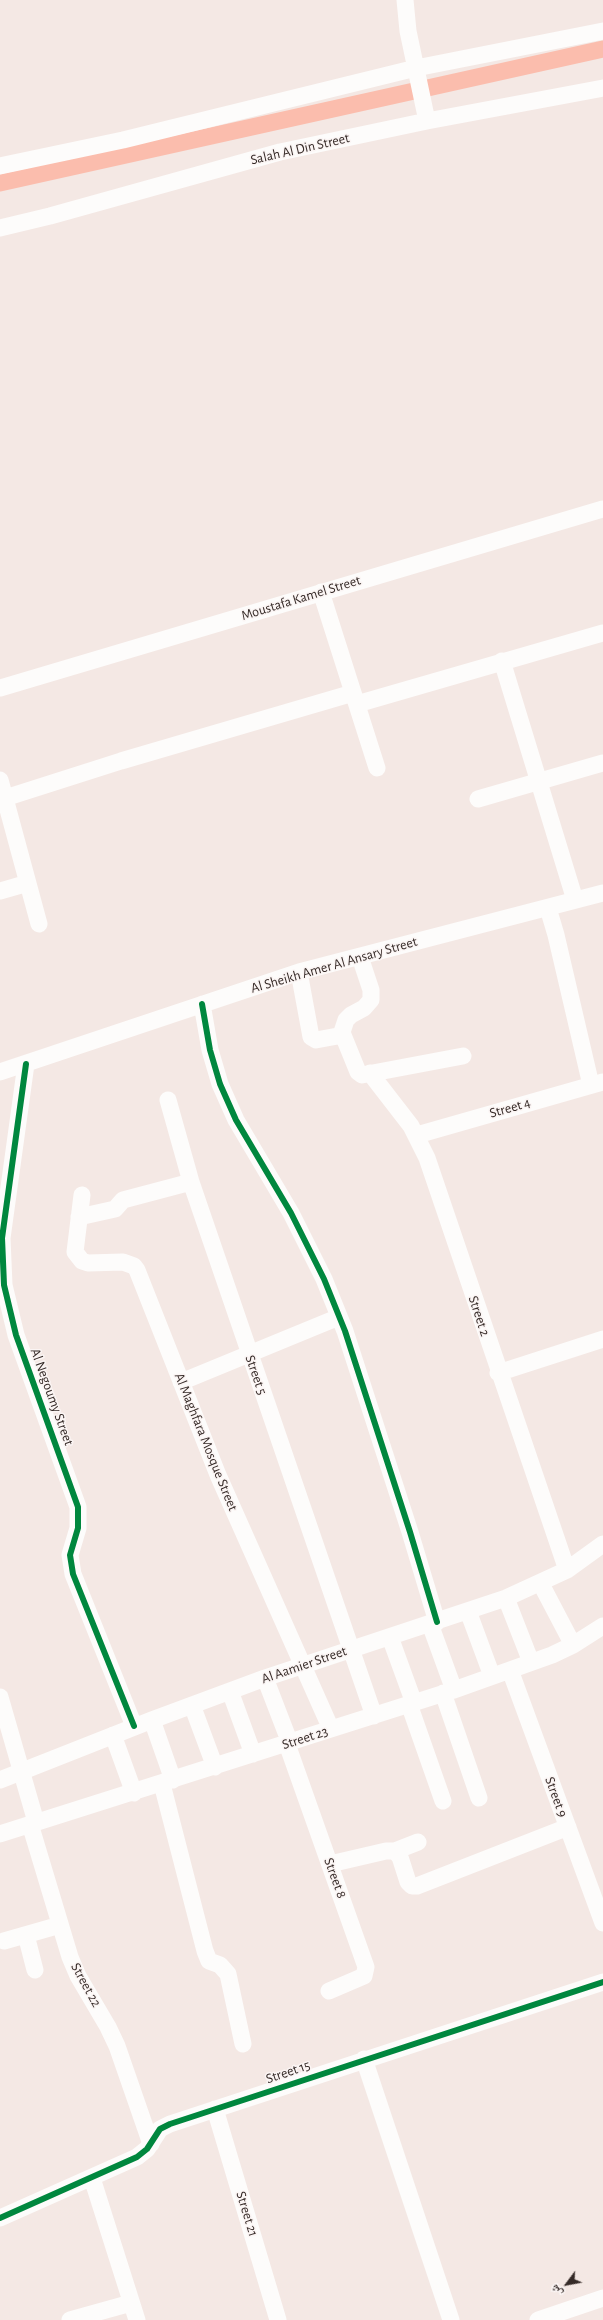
<!DOCTYPE html>
<meta charset="utf-8">
<style>
body{margin:0}
#map{position:relative;width:603px;height:2320px;overflow:hidden;background:#f4e8e4;font-family:"Alegreya Sans","Noto Naskh Arabic",sans-serif}
canvas{display:block}
.north{position:absolute;left:547px;top:2264px;width:40px;height:40px;-webkit-text-stroke:3px #fbf5f4;paint-order:stroke;rotate:238deg;font-size:11px;font-weight:700;line-height:16px;text-align:center;color:#352a27}
.north::after{content:'';display:block;margin:auto;width:14px;height:18px;background:#352a27;clip-path:polygon(50% 0,100% 100%,50% 72%,0 100%)}
</style>
<div id="map">
<canvas width="603" height="2320"></canvas>
<div class="north">ش</div>
</div>
<script>
const g = document.querySelector('canvas').getContext('2d');
g.lineJoin = 'round';
function shape(rows) {
  const path = new Path2D();
  for (const r of rows) {
    path.moveTo(r[0], r[1]);
    for (let i = 2; i < r.length; i += 2) path.lineTo(r[i], r[i + 1]);
  }
  return path;
}
function strokePath(path, color, width, dash) {
  g.strokeStyle = color;
  g.lineWidth = width;
  g.lineCap = dash ? 'butt' : 'round';
  g.setLineDash(dash || []);
  g.stroke(path);
}
function drawText(font, color, halo, rows, align = 'center') {
  g.font = font + ' "Alegreya Sans",sans-serif';
  g.lineWidth = 3;
  g.setLineDash([]);
  g.textBaseline = 'middle';
  g.strokeStyle = halo;
  g.fillStyle = color;
  for (const [text, x, y, turn = 0] of rows) {
    g.save();
    g.translate(x, y);
    g.rotate((+turn || 0) * Math.PI / 180);
    g.textAlign = isNaN(turn) ? turn : align;
    if (halo) g.strokeText(text, 0, 0);
    g.fillText(text, 0, 0);
    g.restore();
  }
}
strokePath(shape([
 [0,183,603,49]
]), '#fbbdad', 17);
strokePath(shape([
 [405,0,408,31,427,121],
 [0,166,123,140,416,68,603,31],
 [0,228,50,216,280,152,427,121,603,88],
 [321,592,377,768],
 [502,661,575,900],
 [0,688,603,509],
 [357,704,603,633],
 [0,780,39,924],
 [5,798,121,761,353,693],
 [478,799,603,763],
 [0,891,28,883],
 [548,908,556,935,591,1085],
 [299,972,311,1037,316,1040,343,1035,358,1072,362,1075,463,1056],
 [202,1004,210,1050,220,1084,236,1120,291,1213,324,1279,345,1331,410,1532,437,1622],
 [341,1035,346,1020,351,1015,364,1008,371,1000,371,990,360,957],
 [26,1064,2,1238,4,1285,16,1335,78,1507,78,1528,70,1555,73,1574,134,1726],
 [0,1072,299,972,603,893],
 [370,1073,411,1126,427,1158,567,1570],
 [168,1100,191,1182,374,1716],
 [417,1135,603,1082],
 [82,1195,75,1252,82,1261,88,1263,123,1262,134,1266,137,1270,218,1475,331,1729],
 [79,1217,115,1209,123,1200,191,1182],
 [498,1373,603,1339],
 [181,1382,339,1317],
 [541,1584,573,1645],
 [506,1598,531,1662],
 [468,1611,492,1676],
 [430,1624,454,1690],
 [390,1637,414,1703],
 [510,1670,603,1923],
 [265,1678,290,1743],
 [230,1691,253,1754],
 [443,1693,479,1798],
 [0,1697,36,1822],
 [409,1704,443,1801],
 [192,1705,215,1767],
 [152,1720,173,1780],
 [113,1735,134,1793],
 [287,1744,366,1967,364,1976,329,1991],
 [0,1780,152,1720,265,1678,506,1598,567,1570,603,1544],
 [162,1784,205,1951,209,1961,220,1965,228,1974,243,2044],
 [30,1824,70,1957,78,1976,108,2027,117,2046,151,2144],
 [0,1834,454,1690,552,1655,573,1645,603,1626],
 [395,1851,418,1842],
 [330,1864,386,1851,395,1851,400,1857,408,1882,412,1886,417,1886,568,1827],
 [26,1935,35,1970],
 [4,1941,60,1925],
 [364,2059,451,2320],
 [215,2109,278,2320],
 [92,2178,137,2320],
 [0,2218,137,2157,147,2149,160,2129,170,2124,603,1982],
 [70,2320,131,2303],
 [538,2320,603,2298]
]), '#fdfcfb', 17);
strokePath(shape([
 [202,1004,210,1050,220,1084,236,1120,291,1213,324,1279,345,1331,410,1532,437,1622],
 [26,1064,2,1238,4,1285,16,1335,78,1507,78,1528,70,1555,73,1574,134,1726],
 [0,2218,137,2157,147,2149,160,2129,170,2124,603,1982]
]), '#00873e', 6);
drawText('14px', '#352a27', '#fbf5f4', [
 ["Salah Al Din Street",300,149,-13],
 ["Moustafa Kamel Street",301,598,-17],
 ["Al Sheikh Amer Al Ansary Street",334,965,-16],
 ["Street 4",510,1108,-16],
 ["Street 2",479,1316,72],
 ["Street 5",256,1375,71],
 ["Al Negoumy Street",52,1397,70],
 ["Al Maghfara Mosque Street",206,1442,68],
 ["Al Aamier Street",304,1665,-19],
 ["Street 23",305,1738,-18],
 ["Street 9",556,1797,70],
 ["Street 8",335,1878,70],
 ["Street 22",86,1985,61],
 ["Street 15",288,2072,-19],
 ["Street 21",247,2214,73]
]);
</script>
